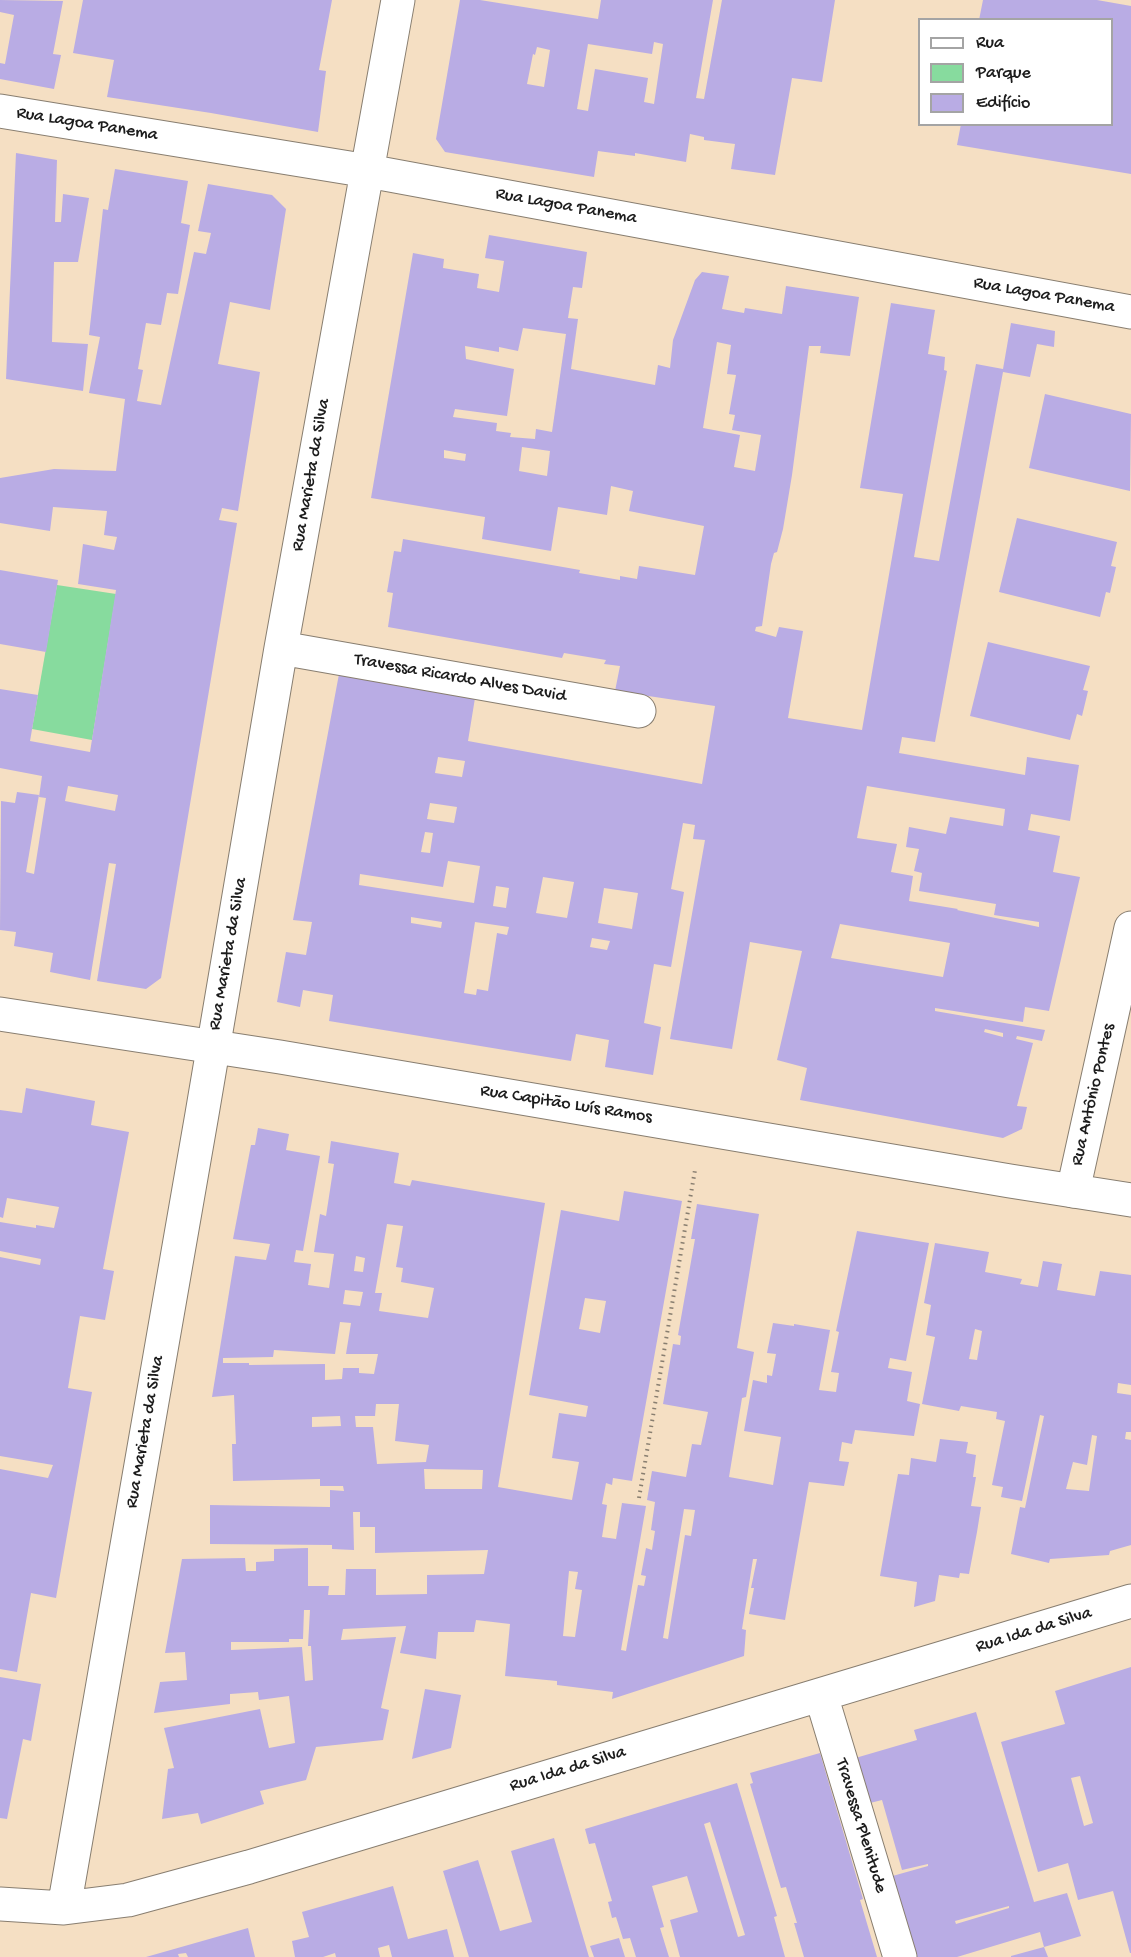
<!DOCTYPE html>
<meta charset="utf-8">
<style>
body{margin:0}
#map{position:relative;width:1131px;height:1957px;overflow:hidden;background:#f5dfc3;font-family:"Gochi Hand",sans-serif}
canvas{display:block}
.legend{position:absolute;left:918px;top:18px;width:195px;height:108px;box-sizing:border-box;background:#fff;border:2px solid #a4a4a4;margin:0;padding:8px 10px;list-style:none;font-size:18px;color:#1c1c1c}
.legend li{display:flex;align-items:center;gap:12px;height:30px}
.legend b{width:30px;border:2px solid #a4a4a4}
</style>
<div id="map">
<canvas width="1131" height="1957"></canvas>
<ul class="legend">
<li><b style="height:8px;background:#fff"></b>Rua</li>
<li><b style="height:16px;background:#87db9e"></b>Parque</li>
<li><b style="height:16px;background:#b9ace4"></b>Edifício</li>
</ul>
</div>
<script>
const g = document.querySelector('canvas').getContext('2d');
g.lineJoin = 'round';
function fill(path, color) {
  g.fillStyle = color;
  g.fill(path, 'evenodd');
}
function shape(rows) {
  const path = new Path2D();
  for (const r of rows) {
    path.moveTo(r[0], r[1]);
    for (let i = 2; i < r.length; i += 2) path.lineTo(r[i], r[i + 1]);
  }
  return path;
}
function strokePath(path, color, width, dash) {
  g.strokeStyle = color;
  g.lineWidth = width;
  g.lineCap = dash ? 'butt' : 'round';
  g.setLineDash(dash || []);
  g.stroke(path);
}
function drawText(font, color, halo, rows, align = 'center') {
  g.font = font + ' "Gochi Hand",sans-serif';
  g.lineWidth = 4.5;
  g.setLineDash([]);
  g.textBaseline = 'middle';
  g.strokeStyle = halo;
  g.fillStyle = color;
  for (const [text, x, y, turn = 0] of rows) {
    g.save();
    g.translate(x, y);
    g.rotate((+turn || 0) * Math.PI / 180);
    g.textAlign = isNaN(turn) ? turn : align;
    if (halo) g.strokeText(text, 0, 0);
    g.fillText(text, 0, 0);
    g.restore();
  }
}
fill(shape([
 [57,585,116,594,92,740,32,729]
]), '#87db9e');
fill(shape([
 [0,0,63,1,53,54,61,55,54,89,0,79,0,63,5,64,14,15,0,12],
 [83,0,332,0,319,70,326,71,318,132,211,113,107,97,114,60,73,53],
 [460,0,480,0,598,19,601,0,713,0,696,98,704,99,722,0,835,0,822,82,792,78,775,175,731,169,735,144,704,140,704,137,690,134,686,162,635,153,635,156,598,151,594,177,445,152,436,139],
 [654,42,663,44,654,104,644,102,648,78,595,69,588,111,577,109,588,44,652,54],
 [537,47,550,50,544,87,527,84,533,54,535,55],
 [983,0,1097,0,1131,6,1131,174,957,145,961,124,1112,124,1112,20,979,20],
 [16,153,57,160,55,222,61,222,63,194,89,198,78,262,54,262,52,342,88,344,83,391,6,379],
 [115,169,188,181,181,223,190,225,178,294,167,293,161,325,146,323,138,369,143,370,137,401,161,405,194,252,206,254,211,233,198,231,208,184,272,195,286,209,270,310,230,302,218,364,260,372,238,511,222,508,219,520,237,523,161,978,146,989,97,981,116,864,109,863,90,980,50,972,53,953,14,946,16,932,0,930,1,801,15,803,17,792,39,795,26,872,34,874,46,798,39,797,42,776,0,768,0,689,38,695,30,741,90,752,116,590,78,584,83,544,114,550,117,537,104,535,107,511,53,507,50,531,0,523,0,478,54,469,116,471,125,399,89,393,100,337,89,335,103,209,108,210],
 [68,786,118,795,115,811,65,801],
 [489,235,587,252,582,288,573,287,568,318,578,319,571,369,655,385,658,365,670,368,673,340,695,280,702,272,729,276,722,309,744,313,745,308,782,314,786,286,859,297,850,356,820,353,821,346,809,346,792,475,783,529,777,552,774,553,771,564,762,626,756,627,755,631,776,637,779,627,803,631,788,718,862,730,903,494,860,488,891,303,935,310,928,354,945,357,944,370,947,371,914,557,939,561,976,364,1003,369,1011,323,1055,331,1054,347,1037,344,1030,377,1003,372,935,742,902,737,899,753,1025,775,1027,757,1079,765,1070,821,1031,814,1028,830,1060,836,1053,872,1080,877,1049,1011,1025,1007,1023,1022,935,1008,935,1011,1045,1030,1042,1041,1017,1036,1016,1039,1033,1043,1017,1106,1027,1107,1022,1129,1003,1138,800,1100,807,1068,777,1060,802,951,750,942,732,1049,670,1039,705,840,693,839,695,825,683,823,671,889,684,892,671,967,654,964,644,1023,661,1027,653,1075,605,1067,609,1040,576,1034,571,1061,329,1021,333,995,303,990,300,1007,277,1002,286,952,306,955,312,922,293,920,339,674,475,698,468,741,702,784,715,706,615,691,620,666,604,664,606,660,564,653,562,658,388,627,393,593,387,592,394,551,401,552,403,539,580,570,579,573,620,580,620,576,637,579,639,566,695,575,704,526,629,511,633,491,611,486,607,515,558,507,551,551,482,539,485,517,371,498,413,253,444,259,443,268,479,274,477,288,499,292,504,261,485,258],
 [523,328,566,334,552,432,536,429,535,439,510,437,511,433,496,431,497,423,453,417,455,409,507,416,514,369,466,359,465,346,499,352,499,347,518,351],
 [717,342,731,345,727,374,736,375,729,414,735,415,732,430,761,435,755,471,734,467,740,435,703,428],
 [522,447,550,451,547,476,519,471],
 [444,450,466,454,465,461,444,458],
 [438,757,465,761,462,777,435,773],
 [867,786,1005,809,1003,826,950,817,946,834,909,827,906,847,919,849,914,871,922,873,919,891,996,904,994,915,1039,922,1039,927,957,910,958,909,909,901,913,876,891,872,897,844,857,838],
 [430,803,457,807,454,823,427,819],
 [425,832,433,833,430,853,421,852],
 [448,861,480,866,474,903,359,885,360,874,443,887],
 [543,877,574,882,567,918,536,913],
 [496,886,509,888,506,908,493,906],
 [604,888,638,893,632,929,598,923],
 [411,917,442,922,441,928,411,923],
 [475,922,509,927,507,935,497,933,488,991,477,989,476,995,464,993],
 [840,924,950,943,943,977,831,958],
 [592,938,610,941,607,950,590,947],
 [985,1029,1003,1033,1003,1037,984,1032],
 [1045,394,1131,414,1130,491,1029,468],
 [1017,518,1117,542,1111,566,1116,567,1110,593,1106,592,1100,617,999,592],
 [0,570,58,580,46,652,0,644],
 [988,642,1090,666,1083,690,1088,691,1082,716,1077,714,1070,740,970,716],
 [26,1088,95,1101,91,1125,129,1132,103,1269,114,1271,105,1320,80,1316,68,1388,92,1392,56,1598,31,1593,17,1672,0,1669,0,1469,48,1478,53,1465,0,1456,0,1257,40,1265,41,1259,0,1251,0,1222,36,1228,36,1225,54,1228,59,1207,7,1198,3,1218,0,1217,0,1110,22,1113],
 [258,1128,289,1134,286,1150,320,1156,303,1251,296,1250,294,1262,311,1264,308,1285,329,1288,334,1254,314,1252,320,1214,326,1216,334,1164,328,1163,331,1141,399,1153,394,1183,410,1186,412,1180,545,1203,498,1487,572,1500,579,1462,552,1458,559,1413,586,1417,588,1406,529,1395,561,1210,619,1221,624,1191,682,1201,632,1481,613,1478,612,1485,606,1483,602,1504,607,1505,602,1537,616,1539,622,1503,646,1506,621,1650,626,1651,638,1585,644,1586,646,1576,641,1575,646,1548,652,1550,655,1531,651,1530,655,1502,647,1500,652,1471,686,1477,692,1444,701,1445,708,1412,663,1404,673,1344,680,1345,681,1336,678,1335,695,1239,691,1239,697,1204,759,1214,737,1348,754,1352,746,1397,742,1398,729,1477,773,1485,781,1437,744,1431,753,1380,767,1383,767,1375,772,1376,776,1354,767,1353,773,1323,794,1326,794,1324,830,1330,819,1390,836,1392,839,1373,831,1372,839,1332,836,1331,857,1231,929,1243,906,1361,890,1358,888,1368,912,1372,907,1401,920,1404,914,1436,855,1430,852,1444,842,1442,839,1461,849,1462,844,1486,809,1482,785,1620,749,1614,754,1588,751,1588,757,1559,753,1559,742,1629,746,1630,744,1656,612,1699,613,1692,557,1685,557,1681,505,1676,510,1624,476,1620,474,1632,438,1632,436,1659,400,1653,406,1626,343,1629,341,1640,396,1637,381,1708,389,1710,383,1740,316,1747,306,1780,260,1791,264,1804,201,1824,198,1813,162,1819,168,1769,174,1768,164,1728,260,1709,269,1748,295,1743,289,1696,259,1700,258,1692,230,1694,230,1704,154,1713,160,1682,187,1680,185,1652,165,1653,182,1559,245,1558,246,1571,256,1571,256,1562,274,1561,274,1549,308,1548,308,1586,329,1586,328,1595,345,1595,346,1569,376,1569,376,1595,427,1594,427,1575,484,1574,488,1550,375,1553,375,1527,360,1527,360,1512,353,1512,354,1550,332,1549,332,1545,210,1544,210,1505,330,1507,330,1490,344,1491,343,1486,320,1486,320,1479,233,1481,232,1444,236,1444,234,1395,212,1397,235,1256,266,1260,270,1244,233,1239,251,1145,255,1145],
 [387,1224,403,1226,396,1267,403,1268,401,1282,434,1288,428,1318,379,1311,382,1293,375,1293],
 [356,1256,365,1258,363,1272,354,1271],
 [345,1290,363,1292,360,1306,343,1304],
 [585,1298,606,1301,600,1333,579,1329],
 [340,1322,351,1323,346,1354,378,1354,374,1374,359,1373,359,1368,343,1368,342,1379,325,1380,325,1364,249,1365,249,1363,223,1363,223,1358,273,1357,274,1350,335,1354],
 [376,1404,399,1404,395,1441,429,1445,426,1462,377,1464,373,1427,356,1427,355,1416,375,1416],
 [340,1416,341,1426,312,1427,312,1417],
 [424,1469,483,1470,482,1489,425,1489],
 [684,1509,695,1510,691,1536,685,1535,668,1639,663,1638],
 [569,1571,578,1572,575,1589,582,1590,575,1637,563,1636],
 [304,1610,310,1610,308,1646,311,1646,313,1680,305,1681,302,1647,231,1650,231,1642,289,1642,289,1639,303,1639],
 [935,1243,989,1252,985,1272,1022,1279,1020,1284,1038,1287,1043,1261,1062,1264,1057,1290,1095,1296,1100,1271,1131,1275,1131,1385,1118,1383,1117,1393,1131,1395,1131,1432,1126,1432,1125,1439,1131,1440,1131,1545,1110,1551,1109,1555,1050,1559,1049,1563,1011,1554,1020,1507,1025,1508,1044,1416,1040,1415,1022,1501,1001,1497,1003,1487,992,1485,1005,1421,996,1419,997,1412,961,1406,959,1411,922,1404,935,1337,926,1335,931,1305,924,1303],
 [975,1329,982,1331,977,1360,969,1359],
 [1092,1435,1097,1436,1089,1491,1066,1489,1073,1462,1087,1465],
 [940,1439,968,1442,966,1453,976,1455,973,1477,976,1477,971,1506,981,1507,977,1532,969,1574,960,1573,959,1578,939,1575,935,1601,914,1607,917,1582,880,1576,898,1474,909,1475,911,1458,936,1462],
 [1131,1667,1131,1953,1130,1953,1113,1891,1078,1900,1068,1863,1038,1872,1001,1742,1065,1724,1055,1691],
 [1080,1776,1093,1823,1084,1826,1071,1778],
 [0,1677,41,1684,31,1741,23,1739,7,1819,0,1818],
 [425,1689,461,1695,451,1748,412,1759],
 [976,1712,1034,1902,1067,1893,1081,1936,1044,1947,1040,1932,957,1957,913,1957,889,1877,928,1866,928,1864,902,1870,882,1800,866,1804,852,1759,917,1740,914,1730],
 [1009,1906,1009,1908,956,1924,955,1921],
 [820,1753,863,1899,860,1900,877,1957,804,1957,794,1923,797,1923,786,1887,781,1888,750,1784,753,1783,750,1773],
 [737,1783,777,1916,774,1917,785,1957,680,1957,670,1920,698,1912,687,1876,652,1886,664,1927,660,1928,669,1957,636,1957,630,1938,623,1939,616,1917,612,1918,608,1902,612,1901,595,1843,589,1844,585,1829],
 [710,1822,745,1935,738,1937,704,1824],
 [554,1838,589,1957,469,1957,443,1871,478,1860,500,1931,532,1922,511,1851],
 [393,1886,408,1939,447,1929,454,1957,392,1957,389,1945,378,1948,380,1957,336,1957,335,1953,323,1957,295,1957,292,1941,309,1937,302,1912],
 [248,1928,255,1957,188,1957,186,1953,178,1954,179,1957,146,1957],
 [619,1938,625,1957,594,1957,590,1946],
 [1044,1947,1048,1957,1011,1957,1011,1956]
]), '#b9ace4');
const street = shape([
 [0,111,368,171,1131,312],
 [281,648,639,711],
 [1073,1191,1131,928],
 [821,1695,900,1957],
 [0,1904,64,1908,128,1900,249,1867,1131,1601],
 [64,1908,202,1114,281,648,398,0]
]);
const secondary = shape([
 [0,1014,280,1057,1010,1181,1131,1200]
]);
strokePath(street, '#887e70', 35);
strokePath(secondary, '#887e70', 35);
strokePath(shape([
 [639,1498,695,1170]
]), '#887e70', 4, [1.5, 4.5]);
strokePath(street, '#fff', 33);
strokePath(secondary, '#fff', 33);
drawText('18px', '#1c1c1c', '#fff', [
 ["Rua Lagoa Panema",87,125,9],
 ["Rua Lagoa Panema",566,207,10],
 ["Rua Lagoa Panema",1044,296,10],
 ["Rua Marieta da Silva",312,475,-80],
 ["Travessa Ricardo Alves David",460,679,10],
 ["Rua Marieta da Silva",229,954,-80],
 ["Rua Antônio Pontes",1094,1095,-77],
 ["Rua Capitão Luís Ramos",566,1105,9],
 ["Rua Marieta da Silva",146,1432,-80],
 ["Rua Ida da Silva",1034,1631,-17],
 ["Rua Ida da Silva",568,1770,-17],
 ["Travessa Plenitude",860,1826,73]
]);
</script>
